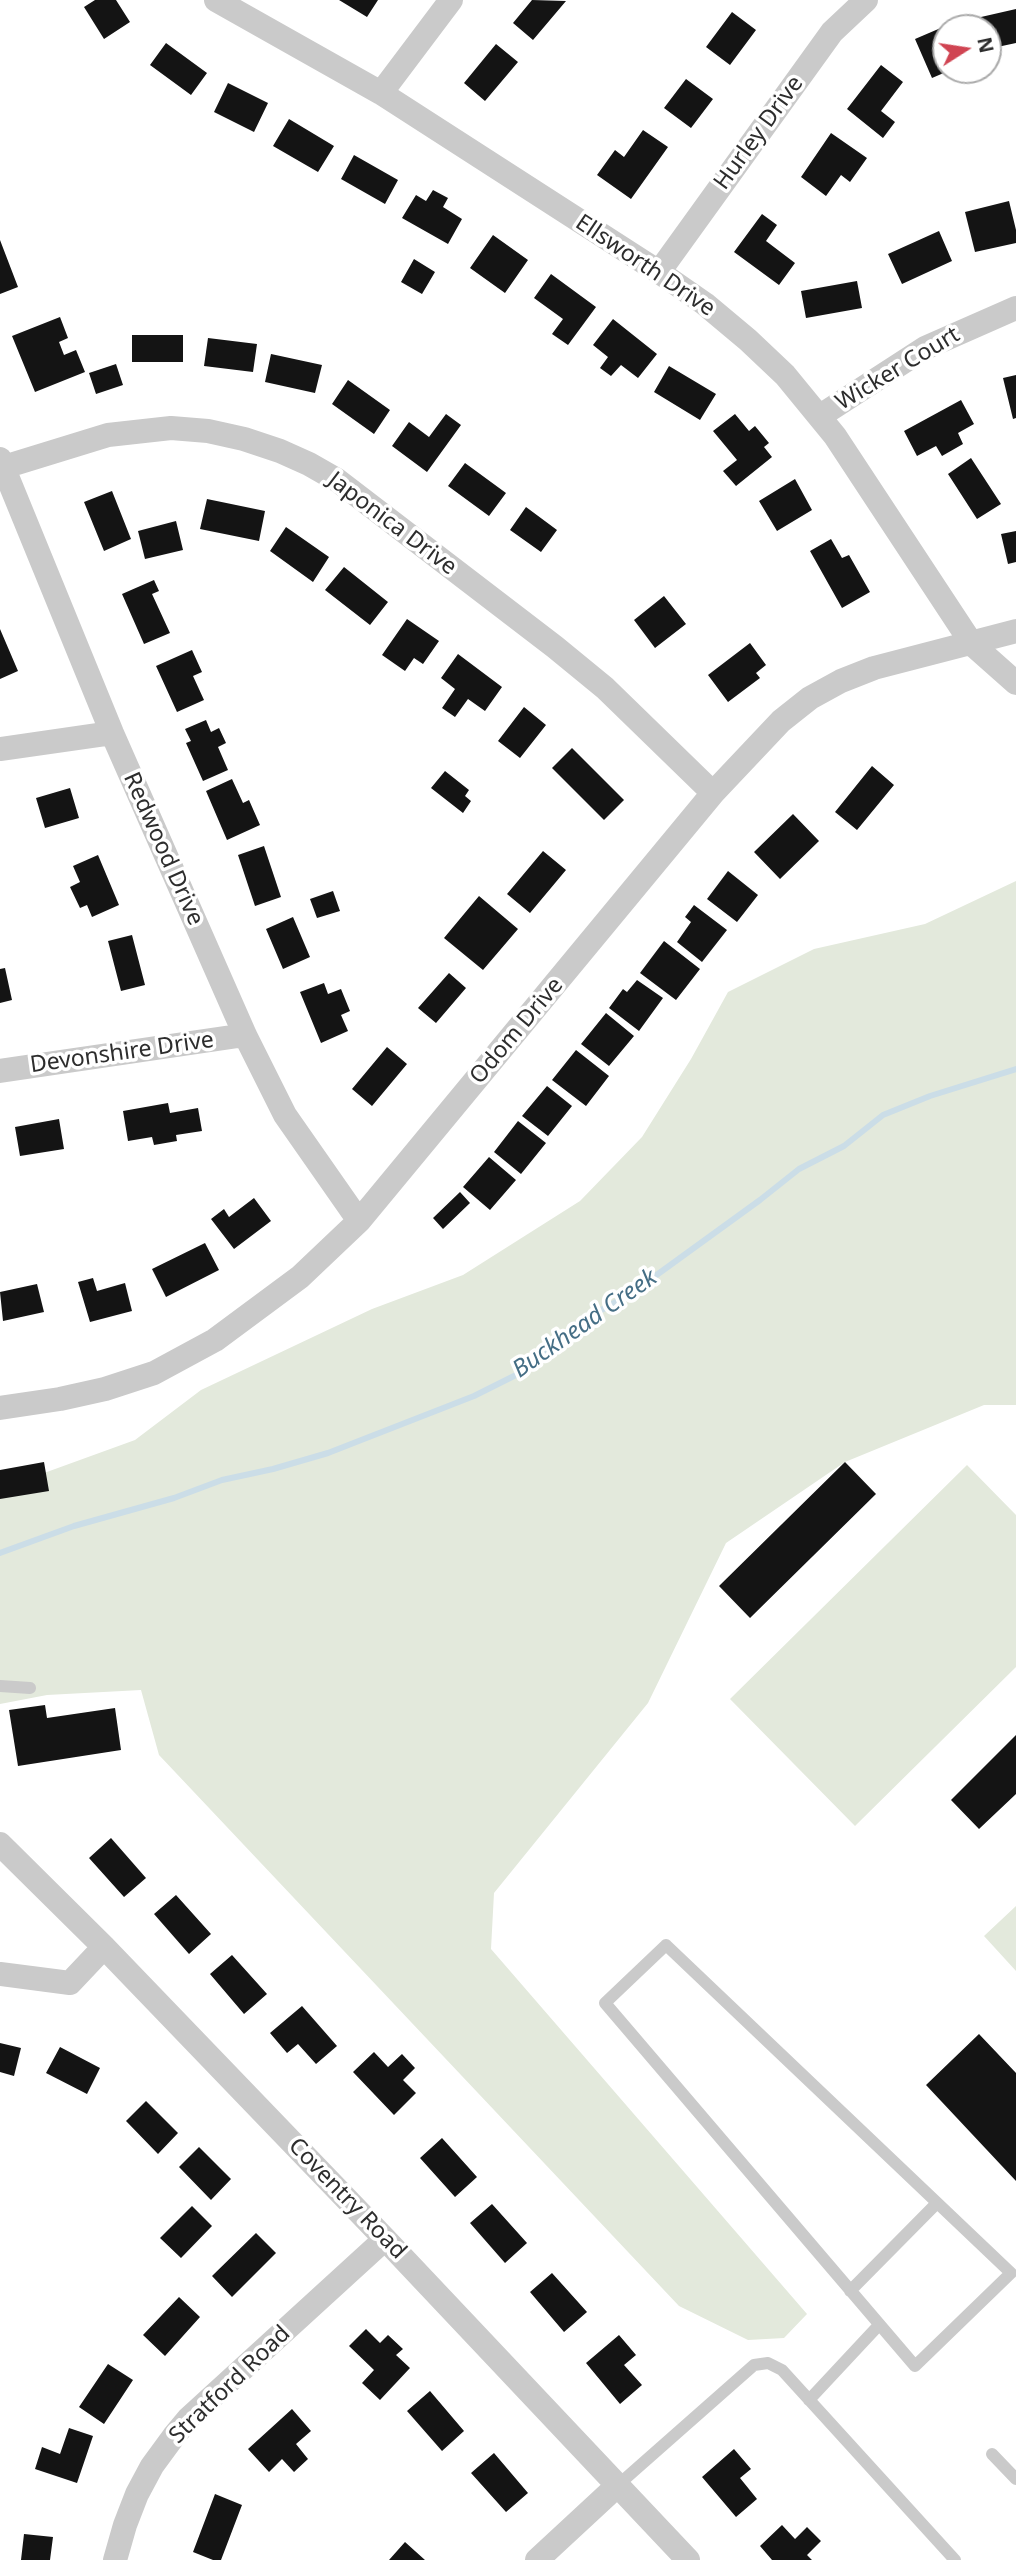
<!DOCTYPE html>
<style>
body{margin:0}
#map{position:relative;width:1016px;height:2560px;overflow:hidden;background:#fff;font-family:"Noto Sans",sans-serif}
canvas{display:block}
.north{position:absolute;left:932px;top:14px;width:70px;height:70px;box-sizing:border-box;background:#fff;border:2px solid #ababab;border-radius:50%;rotate:78deg;font-size:19px;font-weight:700;line-height:28px;text-align:center;color:#2d2d2d}
.north::after{content:'';display:block;margin:auto;width:24px;height:32px;background:#d04452;clip-path:polygon(50% 0,100% 100%,50% 72%,0 100%)}
</style>
<div id="map">
<canvas width="1016" height="2560"></canvas>
<div class="north">N</div>
</div>
<script>
const g = document.querySelector('canvas').getContext('2d');
g.lineJoin = 'round';
function fill(path, color) {
  g.fillStyle = color;
  g.fill(path, 'evenodd');
}
function shape(rows) {
  const path = new Path2D();
  for (const r of rows) {
    path.moveTo(r[0], r[1]);
    for (let i = 2; i < r.length; i += 2) path.lineTo(r[i], r[i + 1]);
  }
  return path;
}
function strokePath(path, color, width, dash) {
  g.strokeStyle = color;
  g.lineWidth = width;
  g.lineCap = dash ? 'butt' : 'round';
  g.setLineDash(dash || []);
  g.stroke(path);
}
function drawText(font, color, halo, rows, align = 'center') {
  g.font = font + ' "Noto Sans",sans-serif';
  g.lineWidth = 7;
  g.setLineDash([]);
  g.textBaseline = 'middle';
  g.strokeStyle = halo;
  g.fillStyle = color;
  for (const [text, x, y, turn = 0] of rows) {
    g.save();
    g.translate(x, y);
    g.rotate((+turn || 0) * Math.PI / 180);
    g.textAlign = isNaN(turn) ? turn : align;
    if (halo) g.strokeText(text, 0, 0);
    g.fillText(text, 0, 0);
    g.restore();
  }
}
fill(shape([
 [1016,881,1016,1405,984,1405,845,1462,726,1543,648,1703,494,1893,491,1949,807,2314,784,2338,748,2340,679,2306,159,1755,141,1690,47,1695,0,1704,0,1489,135,1440,201,1390,372,1309,463,1275,580,1201,642,1137,691,1059,728,992,814,949,925,924],
 [967,1465,1016,1515,1016,1667,855,1826,730,1699],
 [1016,1906,1016,1971,984,1936]
]), '#e3e9dc');
strokePath(shape([
 [0,1553,74,1526,174,1498,222,1480,273,1469,328,1453,474,1396,528,1369,579,1322,629,1295,760,1200,799,1169,844,1146,883,1115,930,1096,1016,1069]
]), '#cbdde7', 6);
fill(shape([
 [95,0,116,0,130,22,104,39,84,7],
 [339,0,378,0,367,17],
 [532,0,566,1,533,40,513,23],
 [1016,9,1016,43,988,49,988,28,983,28,981,17],
 [732,12,756,30,730,65,706,47],
 [957,21,960,28,946,28,946,72,932,78,915,39],
 [166,43,207,73,191,95,150,65],
 [496,44,518,62,485,101,464,83],
 [881,65,903,82,881,111,895,122,883,138,847,109],
 [686,79,713,99,691,128,664,108],
 [228,83,268,103,254,132,214,112],
 [289,119,334,146,318,172,273,146],
 [643,130,668,147,631,199,597,175,615,150,624,157],
 [831,133,867,158,850,182,841,175,826,196,801,177],
 [354,155,398,180,385,204,341,179],
 [433,190,448,198,443,207,462,219,448,244,402,218,416,195,426,201],
 [1009,201,1016,230,1016,243,975,252,965,212],
 [762,214,777,225,766,241,795,263,779,285,734,252],
 [939,231,952,261,902,284,888,254],
 [493,235,528,260,505,293,470,268],
 [0,240,18,287,0,294],
 [414,259,435,272,422,294,401,282],
 [551,274,596,307,568,345,552,334,563,319,534,298],
 [857,281,862,308,806,318,801,291],
 [60,317,68,338,59,342,64,355,76,350,85,372,35,392,12,336],
 [613,319,657,354,638,378,621,365,611,376,600,368,608,357,593,345],
 [132,335,183,335,183,362,132,362],
 [208,338,257,344,253,372,204,366],
 [271,354,322,365,315,393,265,382],
 [116,364,123,385,96,394,89,373],
 [669,366,716,394,700,420,654,392],
 [1016,375,1016,418,1013,419,1003,378],
 [348,380,390,410,374,434,332,404],
 [961,400,974,424,958,433,963,444,942,456,936,446,917,456,904,431],
 [446,414,461,425,427,472,392,446,409,422,429,437],
 [735,414,749,431,755,426,769,443,764,447,772,457,736,486,723,471,737,460,713,431],
 [971,458,1001,504,977,519,948,474],
 [465,463,506,493,489,516,448,486],
 [795,479,812,510,777,531,759,501],
 [112,491,131,539,104,551,84,502],
 [207,499,265,511,259,541,200,529],
 [526,507,557,530,541,552,510,530],
 [176,521,183,550,145,559,138,531],
 [286,527,329,557,313,582,270,551],
 [1016,531,1016,562,1008,564,1001,534],
 [831,539,842,558,849,555,870,592,842,608,810,551],
 [344,567,388,602,370,625,325,590],
 [154,580,159,591,152,594,170,633,144,644,122,594],
 [664,596,686,624,655,648,634,620],
 [407,619,439,641,423,664,414,658,405,671,382,655],
 [0,629,18,671,0,679],
 [750,643,766,665,756,673,760,678,728,702,708,675],
 [192,650,202,672,193,676,204,700,177,712,156,666],
 [458,654,502,687,485,711,468,699,455,717,442,708,455,689,441,678],
 [524,707,546,725,520,758,498,741],
 [206,720,211,732,219,728,226,743,218,747,228,770,203,781,186,743,191,741,185,729],
 [572,748,624,800,604,820,552,768],
 [872,766,894,785,857,830,835,812],
 [445,771,469,790,465,796,471,801,463,813,431,788],
 [232,779,243,803,249,800,260,825,227,840,206,791],
 [70,788,79,818,45,828,36,798],
 [793,814,819,841,780,879,754,852],
 [264,846,281,897,255,906,238,855],
 [543,851,566,870,530,913,507,894],
 [98,855,119,905,92,917,87,905,80,908,70,887,80,882,73,866],
 [728,871,758,895,737,922,707,899],
 [333,891,340,911,317,918,310,899],
 [479,896,518,929,483,970,444,938],
 [694,905,727,930,702,962,677,942,691,922,685,917],
 [293,917,310,957,283,969,266,929],
 [132,935,145,985,121,991,108,941],
 [664,941,700,969,676,1000,640,973],
 [5,968,12,1000,0,1003,0,969],
 [449,973,466,988,436,1023,418,1008],
 [637,980,663,998,639,1031,609,1008,623,989,627,992],
 [324,983,328,994,341,989,350,1011,341,1015,348,1031,321,1043,300,992],
 [606,1013,634,1036,609,1066,581,1044],
 [387,1047,407,1064,372,1106,352,1089],
 [576,1050,609,1076,586,1106,552,1080],
 [547,1086,572,1106,548,1136,522,1116],
 [168,1103,170,1113,198,1108,202,1131,176,1135,177,1141,154,1145,152,1137,128,1141,123,1111],
 [59,1119,64,1149,20,1156,15,1127],
 [518,1121,546,1143,521,1174,494,1152],
 [489,1157,516,1180,490,1210,463,1187],
 [460,1192,470,1203,443,1229,433,1218],
 [254,1198,271,1221,234,1249,211,1219,224,1209,229,1217],
 [205,1243,219,1270,166,1297,152,1269],
 [93,1278,97,1291,125,1283,132,1311,90,1322,78,1282],
 [37,1284,44,1312,3,1321,0,1292],
 [44,1462,49,1491,0,1499,0,1470],
 [845,1462,876,1494,750,1618,719,1586],
 [45,1705,47,1718,115,1708,121,1750,18,1766,9,1710],
 [1016,1735,1016,1794,979,1829,951,1800],
 [111,1838,146,1878,124,1897,89,1858],
 [176,1895,211,1934,189,1954,154,1914],
 [232,1955,267,1994,244,2014,210,1974],
 [302,2006,337,2046,316,2064,298,2044,287,2053,270,2033],
 [979,2034,1016,2073,1016,2181,926,2085],
 [0,2043,21,2048,14,2076,0,2072],
 [60,2047,100,2068,87,2094,46,2073],
 [374,2052,388,2067,402,2054,415,2068,403,2080,416,2093,394,2115,353,2072],
 [146,2101,178,2133,158,2154,126,2121],
 [442,2138,477,2177,455,2197,420,2158],
 [199,2147,231,2179,211,2200,179,2167],
 [492,2204,527,2243,505,2263,470,2223],
 [192,2206,212,2226,181,2258,160,2238],
 [256,2233,276,2253,232,2297,212,2276],
 [552,2273,587,2312,564,2332,530,2292],
 [179,2297,200,2317,165,2356,143,2335],
 [366,2329,380,2343,388,2335,403,2349,396,2355,410,2368,380,2400,362,2383,374,2370,349,2346],
 [619,2335,636,2355,624,2365,642,2385,620,2404,586,2363],
 [108,2364,133,2380,104,2424,79,2407],
 [430,2391,464,2431,442,2451,407,2411],
 [292,2409,311,2431,296,2444,308,2459,294,2472,282,2459,269,2472,248,2449],
 [69,2428,93,2436,77,2483,35,2469,42,2447,60,2454],
 [734,2449,751,2469,740,2478,757,2499,736,2517,702,2477],
 [494,2453,528,2493,506,2512,471,2473],
 [215,2494,242,2505,221,2560,213,2560,193,2552],
 [782,2525,795,2539,807,2527,821,2541,807,2555,812,2560,772,2560,760,2546],
 [24,2534,53,2537,50,2560,21,2560],
 [405,2542,425,2560,389,2560]
]), '#141414');
strokePath(shape([
 [0,1686,30,1688],
 [666,1945,1011,2273,915,2366,605,2003,666,1945],
 [850,2291,937,2203],
 [809,2400,879,2325],
 [992,2454,1016,2479],
 [618,2485,754,2365,768,2363,782,2370,955,2560]
]), '#cacaca', 12);
strokePath(shape([
 [216,0,381,93,659,272,705,304,748,340,785,375,835,436,972,644,1016,683],
 [381,93,451,0],
 [659,272,832,32,866,0],
 [820,416,925,348,1016,308],
 [0,459,112,733,245,1035,285,1115,359,1221],
 [4,467,108,435,171,428,208,431,244,439,280,451,309,464,337,480,555,647,605,688,713,793],
 [0,749,112,733],
 [0,1071,245,1035],
 [0,1408,60,1399,105,1389,154,1373,215,1340,300,1277,359,1221,713,793,781,721,810,698,841,681,874,668,1016,631],
 [0,1844,104,1947,385,2239,688,2560],
 [0,1974,70,1983,104,1947],
 [115,2560,125,2525,137,2494,152,2466,174,2436,189,2418,385,2239],
 [537,2560,618,2485]
]), '#cacaca', 24);
drawText('23px', '#2d2d2d', '#fff', [
 ["Hurley Drive",759,133,-54],
 ["Ellsworth Drive",645,266,34],
 ["Wicker Court",898,369,-31],
 ["Japonica Drive",392,524,37],
 ["Redwood Drive",163,849,66],
 ["Odom Drive",517,1031,-50],
 ["Devonshire Drive",122,1053,-8],
 ["Coventry Road",347,2199,46],
 ["Stratford Road",230,2385,-44]
]);
drawText('italic 24px', '#456e85', '#fff', [
 ["Buckhead Creek",585,1324,-35]
]);
</script>
